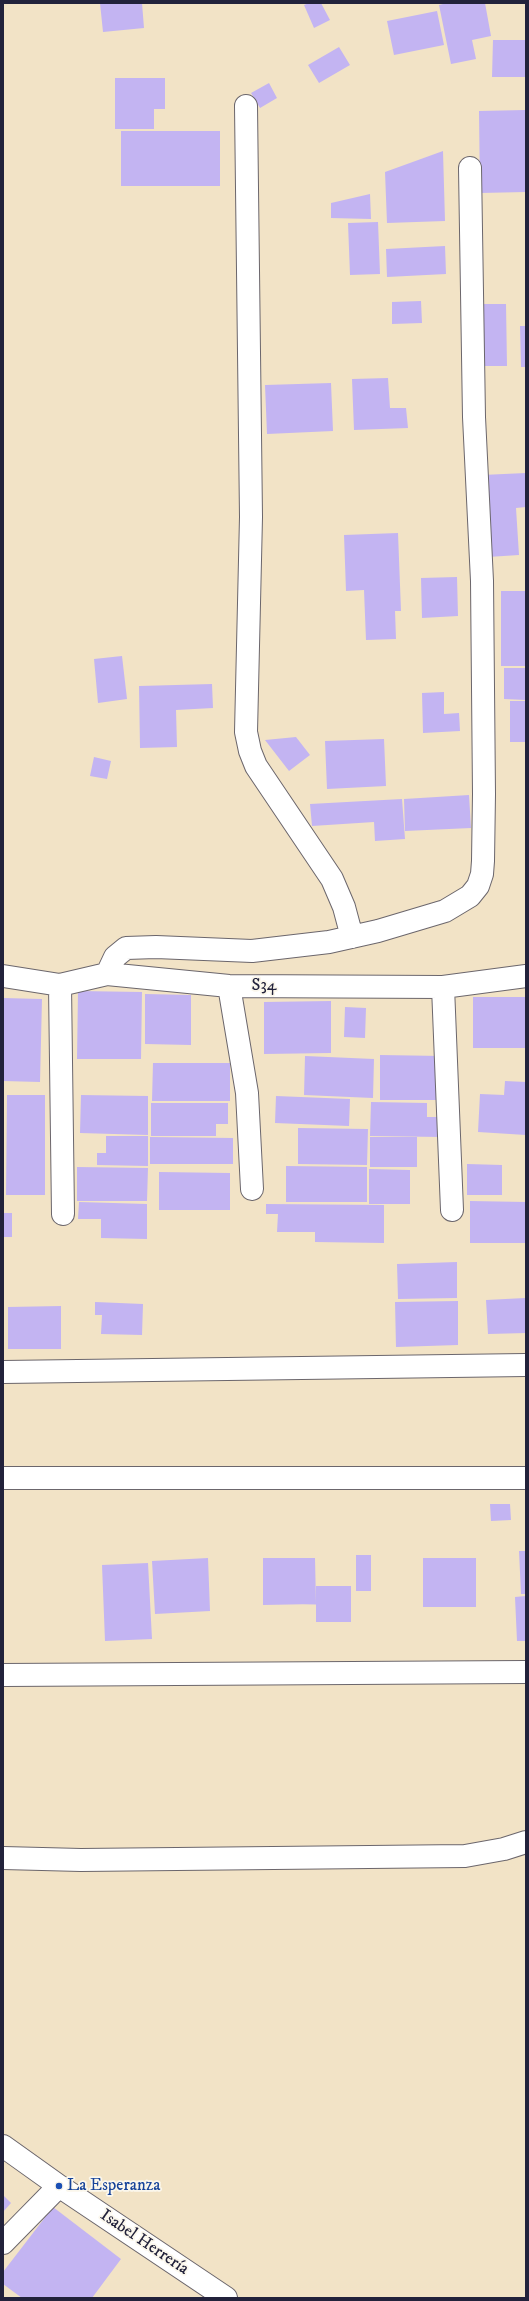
<!DOCTYPE html>
<meta charset="utf-8">
<style>
body{margin:0}
#map{position:relative;width:529px;height:2301px;overflow:hidden;background:#f2e3c6;font-family:"IM FELL DW Pica",serif}
canvas{display:block}
.frame{position:absolute;inset:0;border:4px solid #22223b;pointer-events:none}
</style>
<div id="map">
<canvas width="529" height="2301"></canvas>
<div class="frame"></div>
</div>
<script>
const g = document.querySelector('canvas').getContext('2d');
g.lineJoin = 'round';
function fill(path, color) {
  g.fillStyle = color;
  g.fill(path, 'evenodd');
}
function shape(rows) {
  const path = new Path2D();
  for (const r of rows) {
    path.moveTo(r[0], r[1]);
    for (let i = 2; i < r.length; i += 2) path.lineTo(r[i], r[i + 1]);
  }
  return path;
}
function strokePath(path, color, width, dash) {
  g.strokeStyle = color;
  g.lineWidth = width;
  g.lineCap = dash ? 'butt' : 'round';
  g.setLineDash(dash || []);
  g.stroke(path);
}
function drawText(font, color, halo, rows, align = 'center') {
  g.font = font + ' "IM FELL DW Pica",serif';
  g.lineWidth = 3.5;
  g.setLineDash([]);
  g.textBaseline = 'middle';
  g.strokeStyle = halo;
  g.fillStyle = color;
  for (const [text, x, y, turn = 0] of rows) {
    g.save();
    g.translate(x, y);
    g.rotate((+turn || 0) * Math.PI / 180);
    g.textAlign = isNaN(turn) ? turn : align;
    if (halo) g.strokeText(text, 0, 0);
    g.fillText(text, 0, 0);
    g.restore();
  }
}
fill(shape([
 [100,3,142,3,144,28,103,32],
 [309,3,321,3,330,20,314,28,304,5],
 [447,3,485,3,491,36,472,40,476,59,451,64,439,5],
 [437,11,444,45,394,55,387,21],
 [493,40,526,40,526,77,492,77],
 [339,47,350,65,319,83,308,65],
 [115,78,165,78,165,109,154,109,154,129,115,129],
 [269,83,277,98,260,108,251,93],
 [525,110,526,192,480,193,479,111],
 [121,131,220,131,220,186,121,186],
 [443,151,445,221,387,223,385,172],
 [370,194,371,219,331,218,331,203],
 [378,222,380,274,350,275,348,223],
 [445,246,446,274,387,277,386,249],
 [421,301,422,323,392,324,392,302],
 [474,304,506,304,507,366,475,366],
 [520,326,526,326,526,367,521,367],
 [388,378,390,408,406,408,408,428,354,430,352,379],
 [331,383,333,431,267,434,265,385],
 [526,473,526,507,516,508,519,555,488,557,482,475],
 [398,533,401,611,395,611,396,639,366,640,364,590,346,591,344,535],
 [457,577,458,616,422,618,421,578],
 [501,591,526,591,526,666,501,666],
 [122,656,127,699,98,703,94,659],
 [504,668,526,668,526,700,504,699],
 [212,684,213,708,176,710,177,747,140,748,139,686],
 [444,692,444,714,459,713,460,731,423,733,422,693],
 [510,701,526,701,526,742,510,742],
 [296,737,310,755,289,771,265,740],
 [384,739,386,786,327,789,325,741],
 [94,757,111,761,107,779,90,776],
 [469,795,471,828,405,831,404,799],
 [402,799,405,839,375,841,374,822,312,826,310,804],
 [78,991,142,992,141,1059,77,1059],
 [145,994,191,995,191,1045,145,1044],
 [473,997,526,997,526,1048,473,1048],
 [3,998,42,999,40,1082,3,1081],
 [331,1001,331,1053,264,1054,264,1002],
 [345,1007,366,1008,365,1038,344,1037],
 [380,1055,442,1056,441,1100,380,1100],
 [305,1056,374,1059,373,1098,304,1095],
 [153,1063,230,1063,230,1101,152,1101],
 [505,1081,526,1082,526,1135,478,1132,480,1094,504,1095],
 [7,1095,45,1095,45,1195,6,1195],
 [81,1095,148,1096,148,1135,80,1133],
 [276,1096,350,1099,349,1126,275,1123],
 [371,1102,427,1103,427,1117,441,1117,441,1137,370,1136],
 [151,1103,228,1103,228,1124,216,1124,216,1136,151,1136],
 [298,1128,368,1129,367,1165,298,1164],
 [106,1136,148,1136,148,1166,97,1165,97,1153,106,1153],
 [150,1137,233,1138,233,1164,150,1164],
 [370,1137,417,1137,417,1167,370,1167],
 [467,1164,502,1165,502,1195,467,1195],
 [286,1166,367,1167,367,1202,286,1202],
 [77,1167,148,1168,147,1201,77,1201],
 [369,1169,410,1170,410,1204,369,1204],
 [159,1172,230,1173,230,1210,159,1210],
 [470,1201,526,1202,526,1243,470,1243],
 [79,1202,147,1204,147,1239,101,1238,101,1219,78,1219],
 [266,1204,384,1205,384,1243,315,1242,315,1232,277,1232,278,1214,266,1214],
 [3,1213,12,1213,12,1237,3,1237],
 [457,1262,457,1298,398,1299,397,1264],
 [525,1298,526,1333,488,1334,486,1300],
 [458,1301,458,1345,396,1347,395,1302],
 [95,1302,143,1304,142,1335,101,1334,102,1315,95,1315],
 [61,1306,61,1349,8,1349,8,1307],
 [490,1504,510,1504,511,1520,491,1521],
 [519,1551,526,1551,526,1594,521,1594],
 [356,1555,371,1555,371,1591,356,1591],
 [208,1558,210,1611,155,1614,152,1561],
 [263,1558,315,1558,316,1604,263,1605],
 [423,1558,476,1558,476,1607,423,1607],
 [148,1563,152,1639,105,1641,102,1565],
 [316,1586,351,1586,351,1622,316,1622],
 [526,1596,526,1641,517,1641,515,1597],
 [3,2195,11,2203,3,2212],
 [53,2207,121,2259,92,2298,22,2298,3,2284,3,2272]
]), '#c3b4f2');
const minor = shape([
 [246,106,251,517,246,732,250,751,256,766,332,879,344,907,352,937],
 [107,974,115,957,126,948,156,947,252,951,329,942,378,931,445,911,470,896,478,886,482,874,483,861,484,794,482,581,474,417,470,168],
 [3,976,60,985,107,974,229,986,443,987,526,976],
 [60,985,63,1214],
 [229,986,247,1093,252,1189],
 [443,987,452,1210],
 [3,1372,526,1365],
 [3,1478,526,1478],
 [3,1675,526,1672],
 [3,1858,81,1860,465,1856,504,1849,526,1842],
 [3,2146,59,2186,226,2298],
 [3,2243,59,2186]
]);
strokePath(minor, '#6b666c', 24);
strokePath(minor, '#fff', 22);
for (const [x, y, r, color] of [
 [59,2186,4,"#1a4fb4"]
]) {
  const dot = new Path2D();
  dot.arc(x, y, r, 0, 2 * Math.PI);
  g.fillStyle = color;
  g.fill(dot);
  strokePath(dot, '#fbf7ec', 1.5);
}
drawText('17px', '#22223b', '#fbf7ec', [
 ["S34",264,986],
 ["Isabel Herrería",144,2243,34]
]);
drawText('17px', '#164399', '#fbf7ec', [
 ["La Esperanza",67,2186]
], 'left');
</script>
